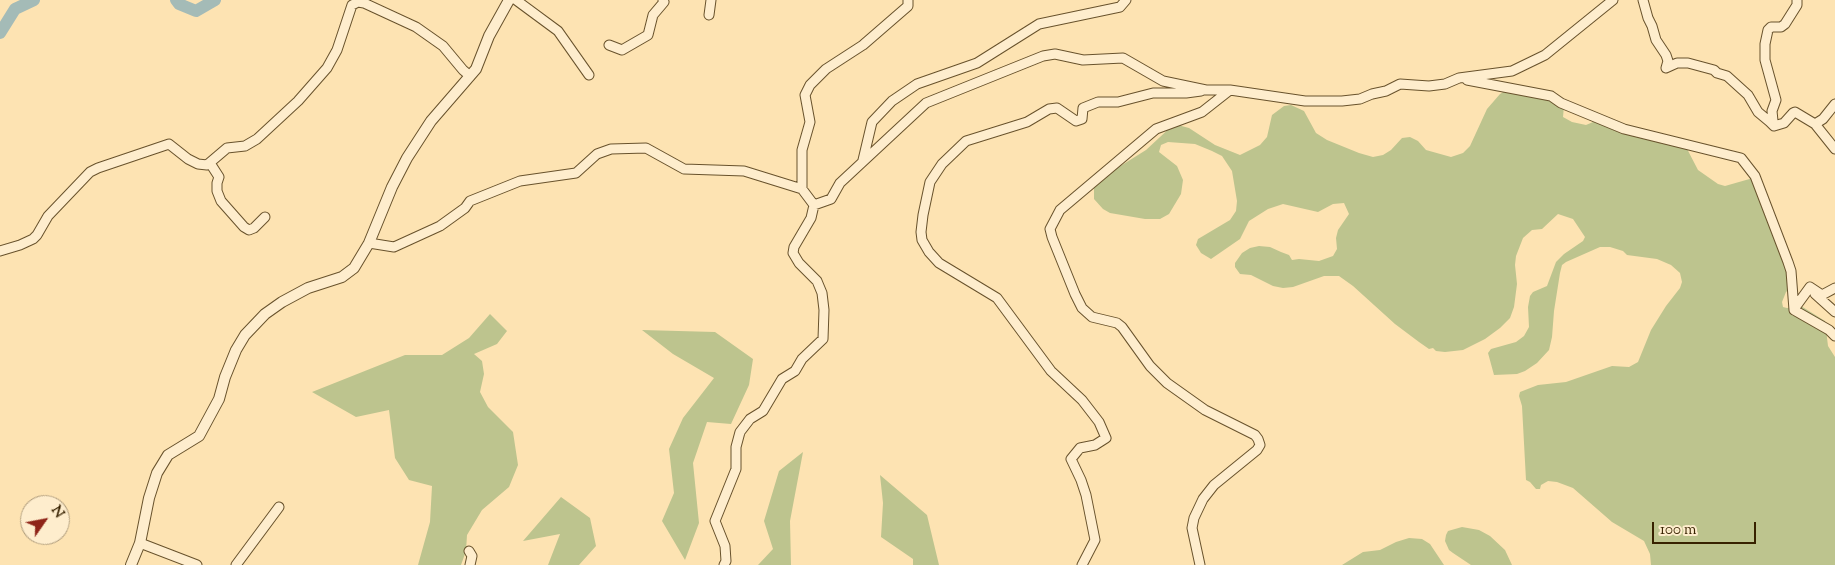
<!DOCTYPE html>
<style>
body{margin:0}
#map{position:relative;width:1835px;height:565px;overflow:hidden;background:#fde3b2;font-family:"Sorts Mill Goudy",serif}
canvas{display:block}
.north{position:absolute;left:20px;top:495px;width:50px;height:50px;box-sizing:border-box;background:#feedcd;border:1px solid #ae9b7b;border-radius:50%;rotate:57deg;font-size:14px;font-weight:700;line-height:20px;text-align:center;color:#372100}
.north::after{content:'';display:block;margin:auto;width:18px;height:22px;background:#8f2418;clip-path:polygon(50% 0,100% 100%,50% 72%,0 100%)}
.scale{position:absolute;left:1652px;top:522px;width:104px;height:22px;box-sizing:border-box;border:2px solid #372100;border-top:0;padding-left:6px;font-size:15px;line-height:18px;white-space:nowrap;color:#372100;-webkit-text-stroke:4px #feedcd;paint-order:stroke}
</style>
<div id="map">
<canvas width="1835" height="565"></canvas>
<div class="north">N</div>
<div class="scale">100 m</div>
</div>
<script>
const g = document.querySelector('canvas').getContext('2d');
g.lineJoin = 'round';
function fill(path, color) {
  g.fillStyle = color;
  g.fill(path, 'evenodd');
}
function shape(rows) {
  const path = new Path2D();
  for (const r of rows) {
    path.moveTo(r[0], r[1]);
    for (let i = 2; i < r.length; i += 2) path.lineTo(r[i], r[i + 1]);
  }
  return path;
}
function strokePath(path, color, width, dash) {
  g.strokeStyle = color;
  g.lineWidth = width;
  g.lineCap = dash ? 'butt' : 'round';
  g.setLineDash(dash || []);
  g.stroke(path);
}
fill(shape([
 [1524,86,1564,106,1563,117,1572,122,1586,125,1605,117,1685,145,1698,170,1718,184,1725,186,1753,178,1761,180,1791,263,1789,289,1786,292,1782,302,1783,307,1787,308,1801,306,1825,321,1828,346,1835,357,1835,565,1651,565,1650,554,1644,541,1612,522,1573,488,1557,482,1548,481,1541,485,1540,489,1536,489,1530,482,1526,480,1522,406,1519,396,1520,392,1538,385,1566,382,1612,366,1629,367,1638,362,1651,330,1666,306,1680,288,1682,282,1680,273,1671,265,1657,259,1627,255,1623,251,1610,247,1600,247,1566,262,1562,265,1560,273,1554,311,1552,337,1549,350,1537,363,1525,371,1517,374,1494,375,1488,353,1491,349,1516,342,1524,336,1529,327,1528,307,1530,296,1533,292,1547,286,1556,262,1564,254,1583,241,1585,237,1573,219,1558,214,1542,229,1532,230,1523,238,1516,256,1515,265,1517,284,1514,307,1510,318,1500,328,1485,339,1463,350,1445,352,1436,351,1433,348,1429,349,1419,342,1395,324,1353,286,1339,276,1324,276,1293,287,1283,288,1273,286,1251,275,1240,274,1235,267,1235,263,1242,253,1250,248,1259,246,1270,247,1281,252,1289,255,1292,260,1299,259,1319,261,1333,256,1337,249,1336,238,1338,230,1349,214,1344,203,1333,204,1318,212,1283,204,1268,209,1249,221,1240,239,1211,259,1201,253,1196,245,1198,239,1230,220,1236,211,1237,201,1232,171,1222,156,1212,151,1195,144,1168,142,1161,145,1159,152,1177,166,1183,180,1181,194,1169,214,1160,219,1145,219,1110,213,1103,209,1094,199,1094,187,1098,180,1146,150,1174,124,1189,128,1215,145,1240,155,1260,145,1267,137,1272,115,1284,106,1291,105,1304,111,1316,133,1327,140,1359,153,1373,157,1383,155,1391,150,1402,138,1410,137,1418,141,1426,150,1451,157,1463,153,1470,146,1487,109,1500,94,1508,89],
 [490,314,507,331,497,344,474,354,482,361,484,374,480,392,488,407,513,432,518,465,509,487,482,510,467,535,466,551,461,565,418,565,430,522,432,486,409,480,395,458,389,410,356,417,312,392,405,355,442,355,469,338],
 [642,330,715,332,753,359,749,385,731,424,707,422,693,463,699,523,685,560,662,521,674,493,669,449,683,418,714,378,673,354],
 [803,452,790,521,791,565,758,565,773,549,764,521,779,471],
 [880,475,927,515,939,565,913,565,913,559,881,537,883,503],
 [561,497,590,518,596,546,579,565,548,565,560,534,523,541],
 [1462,527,1479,530,1490,536,1505,550,1512,565,1471,565,1453,553,1449,550,1445,541,1446,535,1448,531],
 [1409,538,1422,539,1430,544,1444,565,1342,565,1363,552,1380,550,1396,542]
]), '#bdc48e');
strokePath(shape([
 [176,0,179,4,196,11,215,0],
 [0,33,15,9,34,0]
]), '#a4bbb7', 12);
const minor = shape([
 [516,0,558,31,589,75],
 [1643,0,1648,18,1652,26,1656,40,1666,55,1668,61,1666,68,1677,63,1688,63,1714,70,1717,73,1727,76,1748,95,1758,112,1770,122,1773,121,1772,111,1776,100,1765,60,1765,44,1768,30,1771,27,1781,27,1785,24,1797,5,1797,0],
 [709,15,711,0],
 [609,45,622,50,648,35,653,15,664,2,663,0],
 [1467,80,1551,96,1561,103,1624,129,1741,158,1755,176,1788,262,1791,271,1794,310],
 [1770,122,1774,126,1784,123,1793,113,1795,112,1815,124,1823,119,1835,104],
 [1815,124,1835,149],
 [863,160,872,122,892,101,917,84,977,63,1039,24,1120,7,1126,0],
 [210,163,219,177,217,183,217,191,221,201,244,227,249,230,254,228,265,217],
 [802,189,802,150,810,122,805,95,810,85,826,69,863,45,908,6,908,0],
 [369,243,394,247,440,226,465,208,470,201,520,181,576,173,597,154,611,149,646,148,684,169,744,171,802,189,814,205,831,199,840,183,926,103,1043,56,1055,54,1083,60,1123,58,1163,81,1206,90,1230,90,1305,101,1342,101,1360,99,1372,94,1386,91,1400,84,1429,86,1445,84,1459,78,1512,71,1545,55,1613,0],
 [0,251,20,245,33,239,37,235,48,216,90,172,98,168,169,144,188,159,198,164,207,165,227,148,245,146,257,139,298,101,327,68,337,50,352,5,358,2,364,3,416,27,443,46,463,70,470,76],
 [1815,294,1835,312],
 [1794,309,1810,287,1822,295,1835,288],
 [1794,310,1829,330,1835,336],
 [140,543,197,565],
 [469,551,472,556,470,565],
 [236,565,279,507],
 [724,565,726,561,725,546,715,521,736,469,736,447,740,432,750,419,763,411,782,379,795,371,802,359,823,339,824,310,822,293,817,281,799,263,793,253,794,247,811,218,814,205],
 [1082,565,1095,540,1086,495,1081,480,1071,459,1080,448,1095,445,1106,438,1099,422,1082,400,1051,371,997,298,939,263,929,252,922,240,921,232,923,215,930,182,942,164,966,141,1027,122,1049,109,1057,108,1076,121,1082,119,1083,108,1098,102,1118,102,1153,93,1186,93,1201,91],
 [1200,565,1192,528,1194,518,1203,499,1214,485,1257,450,1260,445,1258,439,1255,435,1205,410,1167,383,1150,366,1122,327,1117,323,1092,317,1082,308,1075,294,1052,237,1050,229,1060,210,1156,129,1202,112,1230,90]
]);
const tertiary = shape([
 [131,565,140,543,149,498,157,473,168,455,199,436,219,399,225,377,236,350,245,335,265,314,282,302,308,288,342,277,354,268,369,243,392,187,407,158,431,121,476,69,489,36,509,0]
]);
strokePath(minor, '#68522c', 11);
strokePath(tertiary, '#68522c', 12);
strokePath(minor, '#feedcd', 9);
strokePath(tertiary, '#feedcd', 10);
</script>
